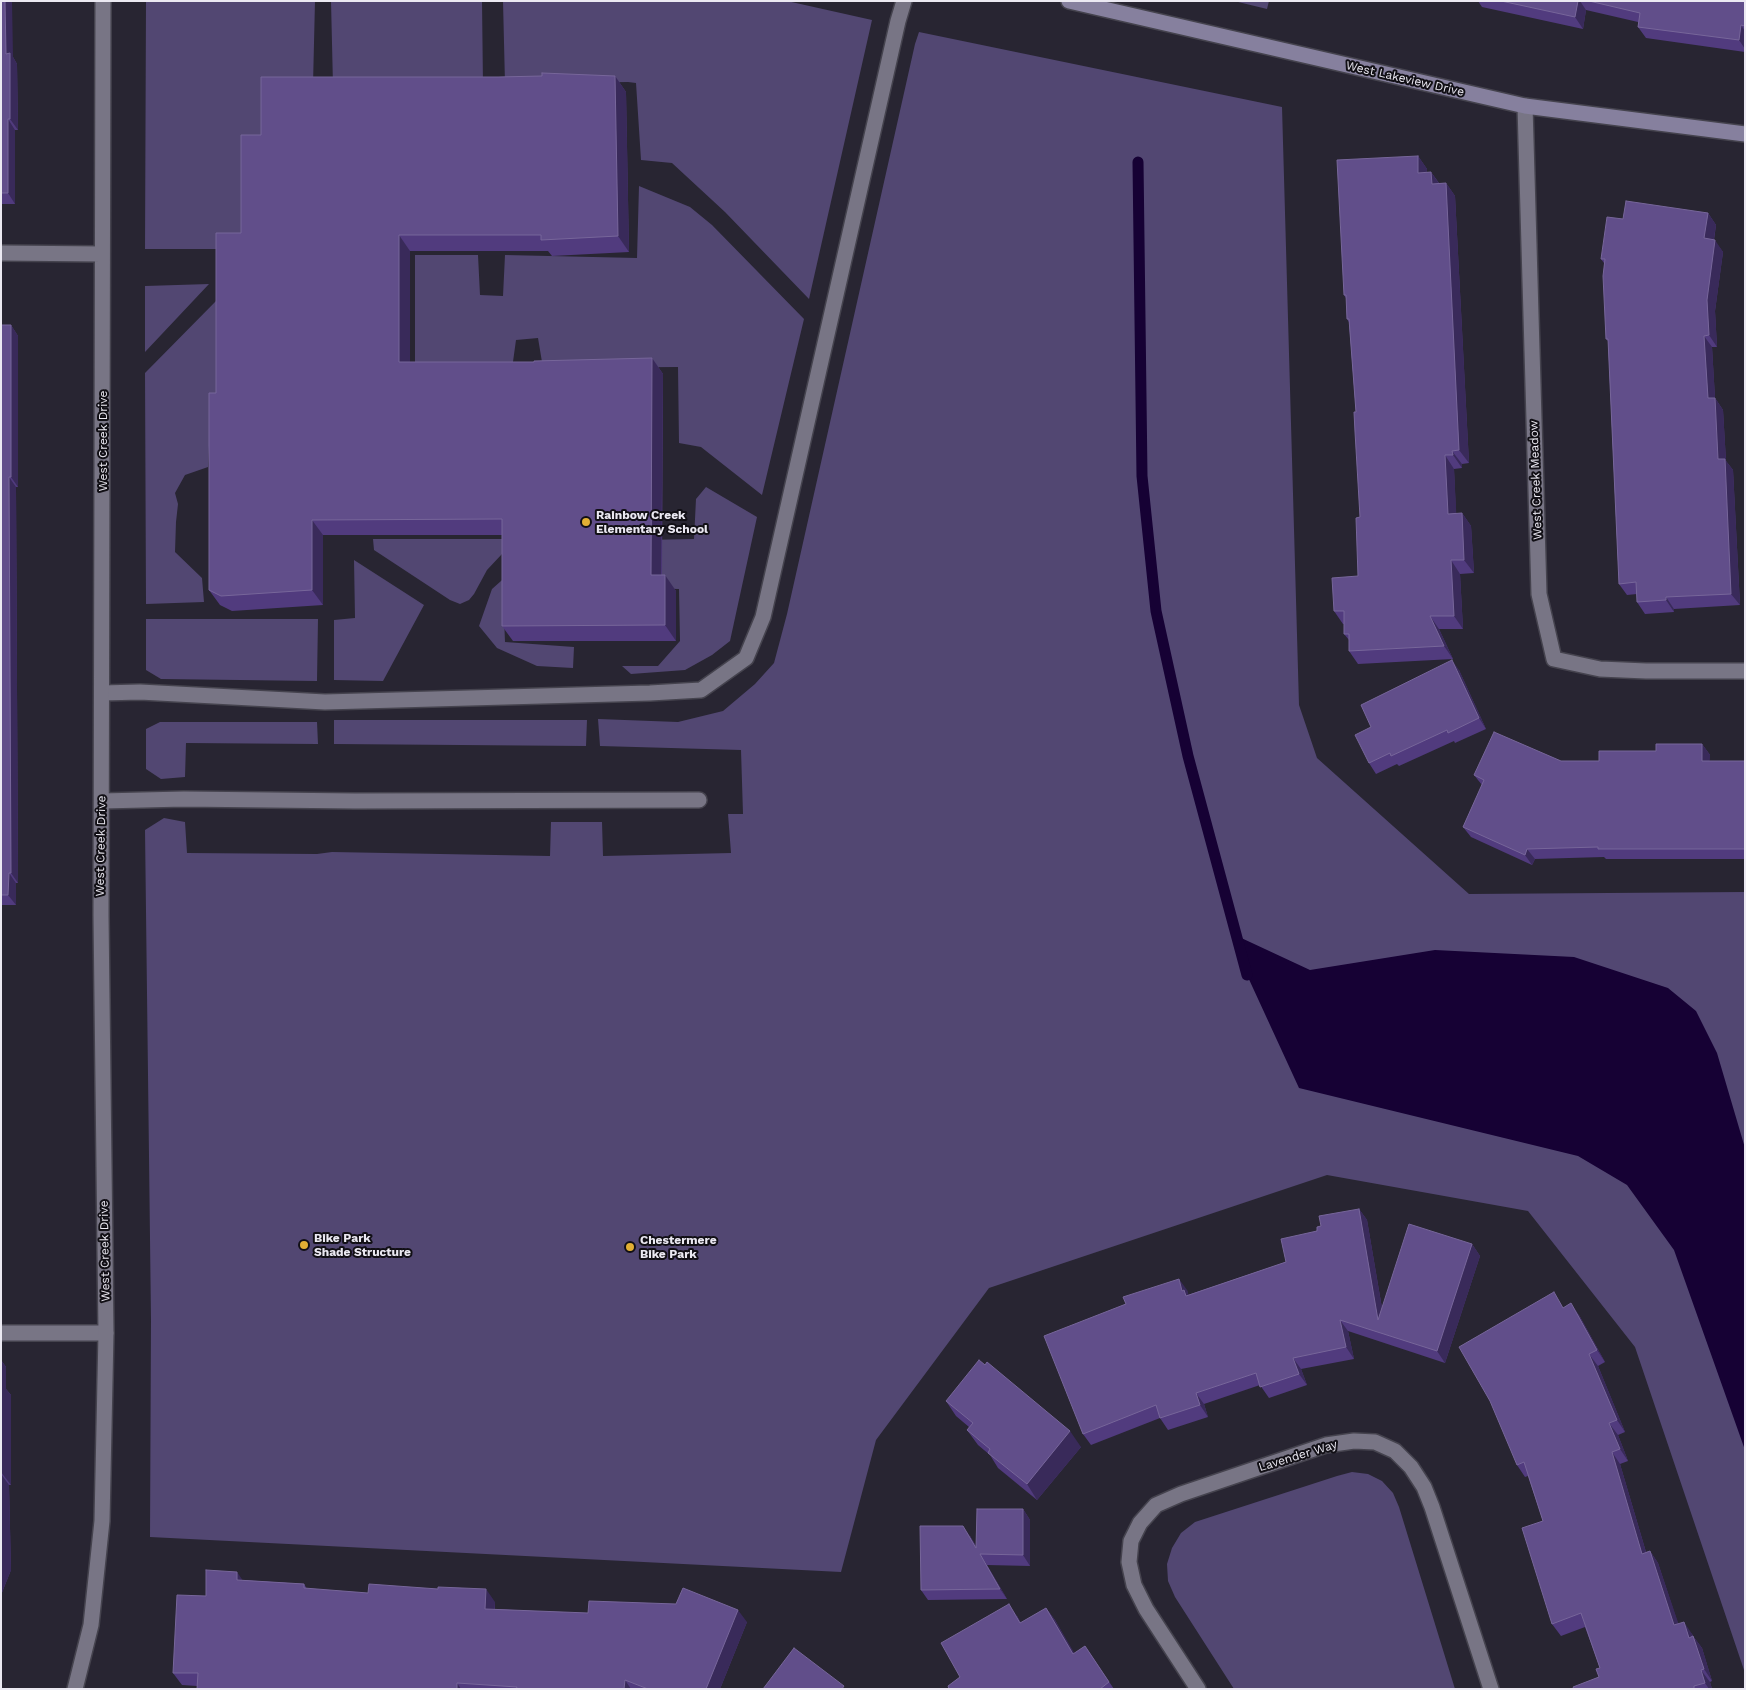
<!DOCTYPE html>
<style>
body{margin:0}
#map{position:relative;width:1746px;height:1690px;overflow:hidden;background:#282532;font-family:"Work Sans",sans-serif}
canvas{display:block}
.frame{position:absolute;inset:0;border:2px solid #ebe9f2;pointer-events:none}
</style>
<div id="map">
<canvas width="1746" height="1690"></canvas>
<div class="frame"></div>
</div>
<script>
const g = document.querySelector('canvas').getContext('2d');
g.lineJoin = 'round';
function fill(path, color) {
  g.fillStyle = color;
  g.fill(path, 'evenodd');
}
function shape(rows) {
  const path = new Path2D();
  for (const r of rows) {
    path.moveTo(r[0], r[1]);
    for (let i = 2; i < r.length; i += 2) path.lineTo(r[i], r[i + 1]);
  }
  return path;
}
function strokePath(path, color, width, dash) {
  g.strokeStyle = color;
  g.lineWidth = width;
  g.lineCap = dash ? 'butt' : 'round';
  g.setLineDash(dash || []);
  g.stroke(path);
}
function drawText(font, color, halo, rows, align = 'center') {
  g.font = font + ' "Work Sans",sans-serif';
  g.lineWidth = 4;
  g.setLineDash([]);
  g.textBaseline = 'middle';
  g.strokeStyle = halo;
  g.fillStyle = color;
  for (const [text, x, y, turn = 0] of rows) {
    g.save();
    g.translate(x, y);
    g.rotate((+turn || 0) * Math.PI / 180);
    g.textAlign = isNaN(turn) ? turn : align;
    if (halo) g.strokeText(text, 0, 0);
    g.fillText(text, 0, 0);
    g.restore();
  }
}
fill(shape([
 [146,1,315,1,313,85,264,143,245,241,221,249,145,249],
 [331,1,482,1,483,86,333,86],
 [503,1,787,1,872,20,809,299,725,212,672,163,641,160,636,83,628,82,505,84],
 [1234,1,1269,1,1267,9],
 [919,32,1282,107,1299,705,1317,758,1469,894,1745,892,1745,1673,1635,1347,1528,1211,1327,1175,989,1288,876,1440,841,1572,150,1537,151,1320,145,830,164,818,185,822,187,853,317,854,332,852,550,856,551,822,602,822,603,856,731,853,728,814,743,814,741,750,600,746,598,719,678,722,723,711,755,684,774,663,787,614,915,44],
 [639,186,690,207,712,225,804,319,762,495,701,447,679,443,678,367,543,368,538,338,516,340,512,369,415,367,415,255,478,255,480,295,503,296,505,255,637,258],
 [209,284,145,352,145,286],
 [216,301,238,368,211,403,208,467,185,475,175,493,178,504,176,522,175,552,202,578,204,602,146,604,145,373],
 [706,487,757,517,730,641,712,655,685,670,631,674,622,666,658,666,680,641,679,589,532,586,503,591,505,642,574,647,573,668,537,666,497,648,479,626,492,589,545,542,694,539,696,499],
 [373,539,516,539,487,570,474,594,469,600,460,604,450,600,374,550],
 [354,560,424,605,383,681,334,680,334,620,355,618],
 [146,619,318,619,317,681,161,679,146,670],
 [334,720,587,720,586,746,334,744],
 [160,722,317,722,318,744,186,743,185,777,161,779,146,769,146,729],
 [1352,1472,1368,1474,1382,1481,1393,1493,1399,1507,1455,1689,1234,1689,1175,1597,1168,1581,1167,1564,1172,1548,1181,1533,1195,1522,1337,1476]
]), '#524772');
fill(shape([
 [1237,936,1310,970,1435,950,1574,957,1668,988,1696,1011,1717,1053,1745,1148,1745,1450,1674,1250,1627,1185,1578,1156,1299,1088,1247,975]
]), '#160134');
strokePath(shape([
 [1138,162,1142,476,1156,611,1188,756,1247,975]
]), '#160134', 11);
const lane = shape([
 [102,693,140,692,325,702,650,693,701,690,746,658,763,617,898,21,904,1],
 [102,801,184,799,355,801,699,800],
 [1,1333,106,1333]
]);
const street = shape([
 [1525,106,1539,594,1554,659,1600,669,1646,671,1745,671],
 [1,253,102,254],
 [75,1689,91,1625,102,1521,106,1333,101,915,103,1],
 [1198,1689,1146,1609,1134,1585,1129,1562,1131,1541,1140,1523,1156,1505,1181,1494,1326,1445,1354,1441,1375,1442,1395,1451,1411,1467,1424,1487,1432,1507,1491,1689]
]);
const secondary = shape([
 [1069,1,1525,106,1745,134]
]);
strokePath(lane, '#45434e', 18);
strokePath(street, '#45434e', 18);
strokePath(secondary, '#45434e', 18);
strokePath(lane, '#787585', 15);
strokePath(street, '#787585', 15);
strokePath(secondary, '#86809e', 15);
fill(shape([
 [1,1,13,57,17,64,18,130,15,130,15,204,1,204],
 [1478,1,1745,1,1745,52,1646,38,1638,27,1638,22,1586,10,1583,29,1482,7],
 [615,76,626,92,629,252,552,256,548,251,410,251,410,362,534,362,652,358,663,374,662,575,676,591,676,641,513,641,502,626,502,535,323,535,323,605,232,611,220,605,209,590,216,393,241,233,261,135,498,77],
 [1418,156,1427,169,1427,172,1431,172,1439,183,1446,183,1455,196,1469,463,1462,464,1462,468,1454,469,1456,514,1462,513,1471,526,1474,573,1460,574,1463,629,1439,629,1453,659,1358,664,1349,651,1349,640,1344,634,1344,624,1343,624,1334,611,1358,576,1360,517,1356,412,1349,322,1347,319,1346,298,1344,295],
 [1708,213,1716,225,1714,240,1723,252,1715,311,1717,347,1712,347,1715,398,1723,410,1726,461,1733,470,1740,605,1674,609,1674,612,1645,614,1637,602,1637,594,1627,595,1619,584,1608,341,1606,339,1604,263,1601,259,1623,219],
 [1,325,11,325,18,336,18,487,16,487,18,883,16,883,16,905,1,905],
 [1459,670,1486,729,1455,743,1454,741,1399,766,1397,764,1376,774,1369,763,1371,727],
 [1702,744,1710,755,1709,761,1745,761,1745,859,1606,859,1604,857,1535,859,1532,865,1471,837,1463,827,1482,785,1474,775,1561,761,1599,761,1656,751],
 [1359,1209,1367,1220,1382,1308,1472,1244,1480,1256,1445,1363,1348,1331,1354,1359,1301,1369,1307,1385,1269,1398,1260,1385,1204,1404,1208,1417,1168,1430,1160,1418,1091,1445,1083,1434,1187,1290,1188,1295,1286,1262,1321,1226],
 [1564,1307,1579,1315,1605,1362,1598,1366,1625,1432,1618,1435,1628,1461,1620,1464,1646,1552,1650,1551,1658,1563,1678,1624,1692,1634,1693,1636,1702,1648,1712,1681,1710,1682,1712,1689,1574,1689,1599,1677,1600,1668,1585,1627,1561,1636,1552,1624,1543,1521,1528,1476,1525,1477,1517,1465],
 [1,1360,6,1367,6,1389,11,1395,11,1485,9,1485,11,1570,1,1595],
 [946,1401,1081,1447,1037,1500,998,1468,990,1455,978,1445,967,1430,969,1427,956,1416],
 [1023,1509,1030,1520,1030,1566,987,1565,1007,1599,928,1600,921,1590,970,1536,976,1546],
 [243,1580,304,1584,307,1589,495,1602,495,1609,747,1622,720,1689,197,1689,197,1686,182,1685,173,1673,206,1596],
 [1046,1608,1055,1620,1074,1654,1085,1646,1114,1689,949,1689,1017,1616,1021,1623]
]), '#513b7e');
fill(shape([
 [5,1,12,1,13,57,17,64,18,130,10,119,6,54],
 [1578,1,1580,1,1586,10,1583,29,1575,17],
 [1741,25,1745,31,1745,49,1739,40],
 [615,76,626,92,629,252,618,236],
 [8,119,15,130,15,204,8,193],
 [1418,156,1427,169,1427,186,1418,173],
 [1431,172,1440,185,1432,184],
 [1446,183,1455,196,1469,463,1459,450],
 [1708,213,1716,225,1712,250,1704,238],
 [399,235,410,251,410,378,399,362],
 [1715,240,1723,252,1715,311,1717,347,1709,335,1707,300],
 [11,325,18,336,18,487,11,477],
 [1704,336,1712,347,1715,398,1723,410,1726,461,1733,470,1740,605,1731,594,1718,459,1708,398],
 [652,358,663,374,661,591,651,575],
 [1452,451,1462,464,1462,468,1453,455],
 [1445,455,1454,469,1457,527,1448,514],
 [9,477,16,487,18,883,11,873],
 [1462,513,1471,526,1474,573,1464,560],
 [312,520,323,535,323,605,312,590],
 [1451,560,1460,574,1463,629,1454,616],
 [665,575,676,591,676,641,665,625],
 [1666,597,1674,609,1674,612,1666,600],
 [1430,616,1439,629,1453,659,1444,646],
 [1452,660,1459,670,1486,729,1479,718],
 [1702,744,1710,755,1709,772,1702,761],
 [1527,849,1535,859,1532,865,1525,855],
 [9,873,16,883,16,905,8,895],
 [1359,1209,1367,1220,1386,1332,1378,1320],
 [1472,1244,1480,1256,1445,1363,1437,1351],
 [1179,1279,1187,1290,1189,1296,1192,1302,1182,1291],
 [1571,1303,1579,1315,1605,1362,1597,1350],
 [1340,1320,1348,1331,1354,1359,1346,1347],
 [1589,1354,1598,1366,1625,1432,1617,1420],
 [1293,1358,1301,1369,1307,1385,1299,1374],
 [1,1360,6,1367,6,1389,11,1395,11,1485,1,1472],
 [1196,1393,1204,1404,1208,1417,1200,1405],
 [1609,1423,1618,1435,1628,1461,1620,1449],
 [1070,1431,1081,1447,1037,1500,1027,1484],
 [1612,1452,1620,1464,1650,1566,1642,1554],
 [1,1474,9,1485,11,1570,1,1595],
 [1023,1509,1030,1520,1030,1566,1023,1555],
 [963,1526,970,1536,981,1555,976,1548],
 [1650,1551,1658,1563,1683,1637,1674,1625],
 [980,1554,987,1565,1007,1599,1000,1589],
 [237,1572,246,1585,237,1580],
 [486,1589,495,1602,494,1622,485,1609],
 [1009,1604,1017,1616,1028,1635,1020,1623],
 [1046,1608,1055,1620,1082,1666,1073,1654],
 [738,1610,747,1622,720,1689,706,1689],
 [1684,1622,1692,1634,1697,1650,1689,1638],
 [1693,1636,1702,1648,1712,1681,1704,1669],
 [1701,1670,1710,1682,1712,1689,1709,1689,1705,1683],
 [625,1680,631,1689,624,1689],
 [457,1683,461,1689,457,1689]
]), '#392a5a');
const building = shape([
 [1,1,5,1,6,54,10,53,10,119,8,119,8,193,1,193,1,1],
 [1501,1,1578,1,1575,17,1501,1],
 [1589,1,1745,1,1745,26,1741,25,1739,40,1638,27,1640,13,1589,1],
 [542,73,615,76,618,236,541,240,541,235,399,235,399,362,534,362,534,361,652,358,651,575,665,575,665,625,502,626,502,519,312,520,312,590,221,596,209,590,209,393,216,393,216,233,241,233,241,135,261,135,261,77,498,77,542,76,542,73],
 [1418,156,1418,173,1431,172,1432,184,1446,183,1459,450,1452,451,1453,455,1445,455,1448,514,1462,513,1464,560,1451,560,1454,616,1430,616,1444,646,1349,651,1349,634,1344,634,1344,611,1334,611,1332,578,1358,576,1356,518,1360,517,1355,432,1354,412,1356,412,1349,319,1347,319,1346,295,1344,295,1337,160,1418,156],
 [1626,201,1708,213,1704,238,1715,240,1707,300,1709,335,1704,336,1708,398,1715,398,1718,459,1725,459,1731,594,1666,597,1666,600,1637,602,1636,582,1619,584,1608,339,1606,339,1603,276,1605,259,1601,259,1607,217,1623,219,1626,201],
 [1,325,11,325,11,477,9,477,11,873,9,873,8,895,1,895,1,325],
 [1452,660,1479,718,1448,733,1447,730,1391,756,1390,753,1369,763,1355,735,1371,727,1361,705,1452,660],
 [1494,732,1561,761,1599,761,1599,751,1656,751,1656,744,1702,744,1702,761,1745,761,1745,849,1598,849,1598,847,1527,849,1525,855,1463,827,1484,780,1474,775,1494,732],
 [1359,1209,1378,1320,1409,1224,1472,1244,1437,1351,1340,1320,1346,1347,1293,1358,1299,1374,1260,1387,1256,1373,1196,1393,1200,1405,1160,1418,1156,1405,1083,1434,1044,1336,1126,1304,1123,1297,1179,1279,1182,1291,1184,1290,1186,1296,1286,1262,1281,1239,1317,1231,1317,1227,1321,1226,1319,1216,1359,1209],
 [1554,1292,1563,1308,1571,1303,1597,1350,1589,1354,1617,1420,1609,1423,1620,1449,1612,1452,1642,1554,1650,1551,1674,1625,1684,1622,1689,1638,1693,1636,1704,1669,1701,1670,1705,1683,1694,1686,1694,1689,1574,1689,1573,1687,1599,1677,1596,1669,1600,1668,1581,1613,1552,1624,1522,1528,1543,1521,1524,1462,1517,1465,1490,1401,1459,1347,1554,1292],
 [979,1360,985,1365,987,1362,1070,1431,1027,1484,988,1453,990,1449,967,1430,973,1423,946,1401,979,1360],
 [977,1509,1023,1509,1023,1555,980,1554,1000,1589,921,1590,920,1526,963,1526,976,1548,977,1509],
 [206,1570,237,1572,237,1580,304,1584,304,1588,368,1593,369,1584,438,1589,438,1587,486,1589,485,1609,588,1613,589,1601,676,1604,683,1588,738,1610,706,1689,648,1689,625,1680,624,1689,516,1689,517,1687,457,1683,457,1689,197,1689,198,1673,173,1673,177,1595,206,1596,206,1570],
 [1009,1604,1020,1623,1046,1608,1073,1654,1085,1646,1109,1682,1100,1689,949,1689,948,1686,960,1677,941,1643,1009,1604],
 [794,1648,844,1686,842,1689,763,1689,794,1648]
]);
fill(building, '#614e8a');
strokePath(building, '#77669a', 1);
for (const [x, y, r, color] of [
 [586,522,5,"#e2af34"],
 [304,1245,5,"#e2af34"],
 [630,1247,5,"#e2af34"]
]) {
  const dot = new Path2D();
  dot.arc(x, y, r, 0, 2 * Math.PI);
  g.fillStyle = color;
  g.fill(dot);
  strokePath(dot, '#110f15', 2);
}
drawText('12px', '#ebe9f2', '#110f15', [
 ["West Lakeview Drive",1405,79,13],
 ["West Creek Drive",103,441,-90],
 ["West Creek Meadow",1536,480,-92],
 ["West Creek Drive",101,846,-89],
 ["West Creek Drive",105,1251,-91],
 ["Lavender Way",1298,1456,-17]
]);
drawText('bold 12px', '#ebe9f2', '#110f15', [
 ["Rainbow Creek",596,515],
 ["Elementary School",596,529],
 ["Bike Park",314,1238],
 ["Shade Structure",314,1252],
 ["Chestermere",640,1240],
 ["Bike Park",640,1254]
], 'left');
</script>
